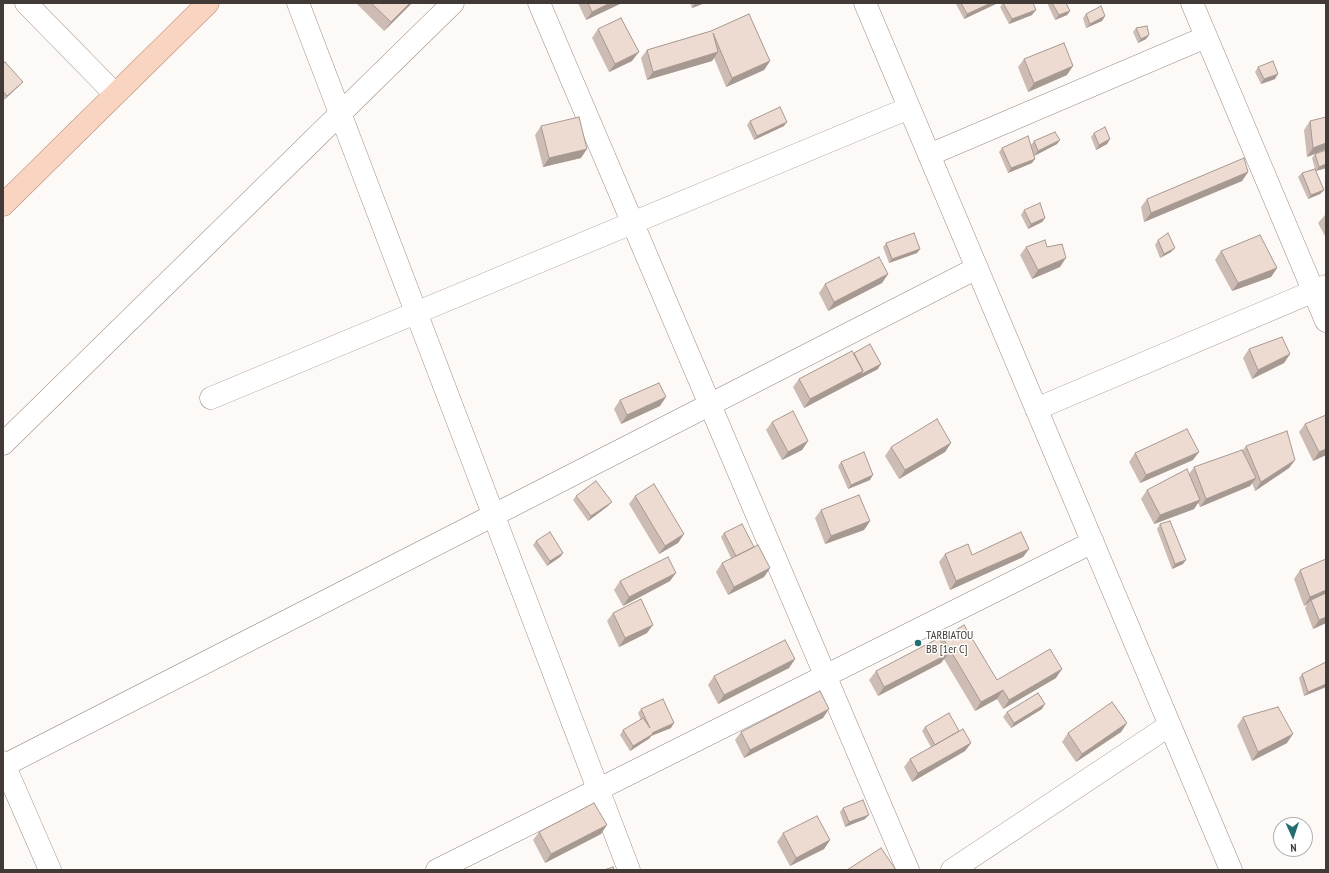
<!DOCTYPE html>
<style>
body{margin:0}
#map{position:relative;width:1329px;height:873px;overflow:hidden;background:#fdf9f7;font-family:"PT Sans Narrow",sans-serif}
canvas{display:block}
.frame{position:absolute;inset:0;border:4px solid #413a36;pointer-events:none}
.north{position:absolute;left:1273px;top:817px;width:40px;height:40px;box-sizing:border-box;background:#fff;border:1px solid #b3b0af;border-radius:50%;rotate:177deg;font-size:11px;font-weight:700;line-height:16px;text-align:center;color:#413a36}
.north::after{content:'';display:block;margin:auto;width:14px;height:18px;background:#226e71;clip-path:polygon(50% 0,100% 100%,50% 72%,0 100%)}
</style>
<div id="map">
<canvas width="1329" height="873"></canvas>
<div class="frame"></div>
<div class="north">N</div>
</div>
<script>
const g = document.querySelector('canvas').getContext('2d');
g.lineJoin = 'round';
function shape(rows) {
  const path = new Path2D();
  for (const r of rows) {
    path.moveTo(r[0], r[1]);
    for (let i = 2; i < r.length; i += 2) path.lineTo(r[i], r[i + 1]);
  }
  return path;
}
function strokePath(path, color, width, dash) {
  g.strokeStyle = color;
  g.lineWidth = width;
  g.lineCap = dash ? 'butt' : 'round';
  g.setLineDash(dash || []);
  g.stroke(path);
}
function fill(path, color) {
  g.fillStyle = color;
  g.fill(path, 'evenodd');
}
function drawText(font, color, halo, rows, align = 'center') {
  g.font = font + ' "PT Sans Narrow",sans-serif';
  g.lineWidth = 3;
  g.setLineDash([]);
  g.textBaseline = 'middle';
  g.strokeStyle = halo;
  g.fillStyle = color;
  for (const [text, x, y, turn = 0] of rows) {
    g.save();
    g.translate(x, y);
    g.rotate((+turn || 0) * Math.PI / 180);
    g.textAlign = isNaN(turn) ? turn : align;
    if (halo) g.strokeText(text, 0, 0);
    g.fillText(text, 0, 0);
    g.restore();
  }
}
const minor = shape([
 [26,3,115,94],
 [298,3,629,870],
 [539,3,908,870],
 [865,3,1231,870],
 [1192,3,1326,321],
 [929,155,1206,37],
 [211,398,909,108],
 [1036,409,1326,286],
 [3,444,453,3],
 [3,762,50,870],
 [3,766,977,268],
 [437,870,1093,542],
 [952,870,1170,725]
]);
const major = shape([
 [3,205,208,3]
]);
strokePath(minor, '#9c8b82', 23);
strokePath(major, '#b68b74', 23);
strokePath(minor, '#fff', 22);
strokePath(major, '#f9d4c0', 22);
fill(shape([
 [356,3,412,3,384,31],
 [578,3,622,3,586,20],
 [690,3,705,3,692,8],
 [957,3,998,3,964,19,956,4],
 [1003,3,1033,3,1032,15,1009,24,1000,7],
 [1047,3,1066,3,1070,11,1067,15,1055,20],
 [1086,14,1105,16,1102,21,1086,28,1083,18],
 [1136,28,1149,35,1146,39,1138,43,1133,32],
 [598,29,632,61,609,72,592,38],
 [711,31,770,61,764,70,726,87,714,58,712,61,647,80,641,58,647,50],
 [1024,59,1067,75,1028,92,1018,67],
 [3,64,19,86,4,100,3,99],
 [1258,67,1275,79,1261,84,1255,72],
 [1326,117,1326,149,1317,153,1326,168,1316,171,1324,190,1320,194,1308,199,1298,177,1302,173,1315,169,1312,158,1315,154,1307,157,1304,130,1310,121],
 [750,121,784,126,754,140,747,125],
 [541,126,581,158,543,167,535,135],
 [1094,133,1110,139,1107,144,1096,150,1091,137],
 [1034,141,1057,144,1034,156,1032,163,1008,173,999,152,1002,148,1031,145],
 [1248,172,1242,181,1144,222,1141,207,1147,199],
 [1024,210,1045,218,1042,222,1028,229,1021,215],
 [1326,214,1326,238,1318,223,1325,215],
 [1158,240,1171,252,1160,258,1155,245],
 [886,243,920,249,917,253,889,263,883,247],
 [1026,247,1047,247,1060,267,1032,279,1020,255],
 [1221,251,1277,268,1271,277,1232,291,1215,260],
 [888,274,882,283,828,311,819,293,825,284],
 [1249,349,1290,354,1284,363,1252,379,1243,358],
 [854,353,878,369,804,408,793,387,799,379],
 [620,400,660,406,621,424,614,409],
 [1326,415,1326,455,1313,461,1299,432,1305,424],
 [772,422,808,441,802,450,782,460,766,430],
 [951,443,945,452,899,479,885,456,891,447],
 [1246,446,1295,460,1289,468,1255,491,1252,483,1250,486,1200,507,1198,503,1194,509,1154,524,1141,499,1147,490,1189,474,1194,467,1242,451],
 [1135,453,1193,460,1140,483,1129,462],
 [841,462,870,480,848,489,838,466],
 [576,496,608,506,588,521,573,500],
 [635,496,684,534,678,543,659,554,629,504],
 [821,510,870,521,864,530,825,544,815,518],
 [1160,524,1183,564,1172,569,1157,529],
 [724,533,754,547,770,568,764,577,728,595,716,572,722,563,731,558,721,537],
 [536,541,563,553,560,557,547,566,533,545],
 [1029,549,1023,557,950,590,939,562,945,554,972,555],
 [1300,570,1326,623,1313,629,1305,608,1307,604,1304,606,1294,579],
 [620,581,670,581,623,606,614,590],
 [613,613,647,633,619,647,607,621],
 [943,638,997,680,1056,678,1003,709,997,699,975,711,944,659,941,663,878,696,869,680,876,671,941,641],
 [795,659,789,668,718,704,708,685,714,676],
 [1326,662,1326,687,1304,696,1299,678,1302,674],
 [641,709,671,728,651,736,650,738,630,751,620,735,623,730,641,720,638,713],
 [1042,709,1011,728,1003,717,1007,712],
 [1243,717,1287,743,1252,761,1237,726],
 [823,718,744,758,735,740,741,732],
 [1127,723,1121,732,1076,762,1062,742,1068,733],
 [925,727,959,731,971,743,965,751,912,782,904,767,910,759,931,747,922,731],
 [843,808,865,819,845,827,840,812],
 [539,832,601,834,545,863,533,840],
 [783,833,830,840,824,849,790,866,777,842]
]), '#ccbcb4');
fill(shape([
 [410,3,412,3,384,31,391,22],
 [610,3,622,3,586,20,592,12],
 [698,3,705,3,692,8,695,4],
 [991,3,998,3,964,19,967,14],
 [1036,10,1032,15,1009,24,1012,19],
 [1070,11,1067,15,1055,20,1059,15],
 [1105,16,1102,21,1086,28,1090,24],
 [1149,35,1146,39,1138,43,1141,39],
 [639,52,632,61,609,72,615,64],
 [718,52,712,61,647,80,653,72],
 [770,61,764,70,726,87,732,78],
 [1073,66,1067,75,1028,92,1034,83],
 [1278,74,1275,79,1261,84,1264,79],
 [23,82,19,86,4,100,7,96],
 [787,122,784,126,754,140,757,136],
 [1110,139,1107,144,1096,150,1099,145],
 [1060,140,1057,144,1034,156,1038,151],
 [1326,143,1326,149,1307,157,1313,148],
 [587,149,581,158,543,167,549,158],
 [1035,159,1032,163,1008,173,1011,168],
 [1326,164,1326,168,1316,171,1319,167],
 [1248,172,1242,181,1144,222,1151,213],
 [1324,190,1320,194,1308,199,1311,195],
 [1045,218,1042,222,1028,229,1031,224],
 [1175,248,1171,252,1160,258,1164,254],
 [920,249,917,253,889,263,892,259],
 [1066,258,1060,267,1032,279,1038,270],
 [1277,268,1271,277,1232,291,1238,283],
 [888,274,882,283,828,311,834,302],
 [1290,354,1284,363,1252,379,1258,370],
 [881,364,878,369,804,408,810,399,863,371],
 [666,397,660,406,621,424,627,415],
 [808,441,802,450,782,460,788,452],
 [951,443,945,452,899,479,905,470],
 [1326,449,1326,455,1313,461,1319,452],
 [1199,452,1193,460,1140,483,1146,475],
 [1295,460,1289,468,1255,491,1261,482],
 [873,475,870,480,848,489,851,485],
 [1256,478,1250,486,1200,507,1206,499],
 [1200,500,1194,509,1154,524,1160,515],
 [612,502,608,506,588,521,591,516],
 [870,521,864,530,825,544,831,536],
 [684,534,678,543,659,554,665,546],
 [1029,549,1023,557,950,590,956,581],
 [563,553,560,557,547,566,550,561],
 [1186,560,1183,564,1172,569,1175,564],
 [770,568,764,577,728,595,734,587],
 [676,573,670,581,623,606,629,597],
 [1326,590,1326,596,1311,600,1307,604,1304,606,1310,597],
 [1326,617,1326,623,1313,629,1319,620],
 [653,625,647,633,619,647,625,638],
 [948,654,941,663,878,696,884,687],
 [795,659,789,668,718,704,724,695],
 [1062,669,1056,678,1003,709,1009,700],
 [1326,684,1326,687,1304,696,1308,692],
 [1003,690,997,699,975,711,981,702],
 [1045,704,1042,709,1011,728,1014,723],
 [829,709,823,718,744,758,750,750],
 [674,723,671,728,651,736,650,738,630,751,633,746,652,733],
 [1127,723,1121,732,1076,762,1082,754],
 [1293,734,1287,743,1252,761,1258,752],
 [971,743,965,751,912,782,918,773],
 [869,815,865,819,845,827,849,822],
 [607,825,601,834,545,863,551,854],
 [830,840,824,849,790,866,796,858]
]), '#a69992');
const building = shape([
 [371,3,410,3,391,22,371,3],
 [588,3,610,3,592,12,588,3],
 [961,3,991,3,967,14,961,3],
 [1003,3,1033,3,1036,10,1012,19,1003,3],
 [1052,3,1066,3,1070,11,1059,15,1052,3],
 [1101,6,1105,16,1090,24,1086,14,1101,6],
 [749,14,770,61,732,78,713,33,718,52,653,72,647,50,711,31,749,14],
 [621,18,639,52,615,64,598,29,621,18],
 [1147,26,1149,35,1141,39,1136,28,1147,26],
 [1064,43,1073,66,1034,83,1024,59,1064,43],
 [1273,61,1278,74,1264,79,1258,67,1273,61],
 [5,62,23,82,7,96,3,91,3,64,5,62],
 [780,107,787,122,757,136,750,121,780,107],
 [579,117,587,149,549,158,541,126,579,117],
 [1326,117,1326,143,1313,148,1310,121,1326,117],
 [1105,127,1110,139,1099,145,1094,133,1105,127],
 [1055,132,1060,140,1038,151,1034,141,1055,132],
 [1028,136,1035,159,1011,168,1002,148,1028,136],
 [1326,150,1326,164,1319,167,1315,154,1326,150],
 [1244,158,1248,172,1151,213,1147,199,1244,158],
 [1315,169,1324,190,1311,195,1302,173,1315,169],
 [1040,203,1045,218,1031,224,1024,210,1040,203],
 [914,233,920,249,892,259,886,243,914,233],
 [1168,233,1175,248,1164,254,1158,240,1168,233],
 [1260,235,1277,268,1238,283,1221,251,1260,235],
 [1045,240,1047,247,1062,244,1066,258,1038,270,1026,247,1045,240],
 [879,257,888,274,834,302,825,284,879,257],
 [1282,337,1290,354,1258,370,1249,349,1282,337],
 [870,344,881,364,860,375,863,371,854,353,870,344],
 [852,351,863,371,810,399,799,379,852,351],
 [659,383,666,397,627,415,620,400,659,383],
 [793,411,808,441,788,452,772,422,793,411],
 [1326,415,1326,449,1319,452,1305,424,1326,415],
 [937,419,951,443,905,470,891,447,937,419],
 [1187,429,1199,452,1146,475,1135,453,1187,429],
 [1287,431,1295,460,1261,482,1246,446,1287,431],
 [1242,450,1256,478,1206,499,1194,467,1242,450],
 [864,452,873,475,851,485,841,462,864,452],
 [1187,469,1200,500,1160,515,1147,490,1187,469],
 [596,481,612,502,591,516,576,496,596,481],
 [654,484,684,534,665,546,635,496,654,484],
 [859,495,870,521,831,536,821,510,859,495],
 [1170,521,1186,560,1175,564,1160,524,1170,521],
 [742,524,754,547,736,556,724,533,742,524],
 [550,532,563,553,550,561,536,541,550,532],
 [1021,532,1029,549,956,581,945,554,968,544,972,555,1021,532],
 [758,545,770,568,734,587,722,563,758,545],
 [668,557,676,573,629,597,620,581,668,557],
 [1326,559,1326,590,1310,597,1300,570,1326,559],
 [1326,593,1326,617,1319,620,1311,600,1326,593],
 [641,599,653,625,625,638,613,613,641,599],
 [964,625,997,680,1050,649,1062,669,1009,700,1003,690,981,702,943,638,964,625],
 [939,638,948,654,884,687,876,671,939,638],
 [785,640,795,659,724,695,714,676,785,640],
 [1326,662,1326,684,1308,692,1302,674,1326,662],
 [820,691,829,709,750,750,741,732,820,691],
 [1038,693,1045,704,1014,723,1007,712,1038,693],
 [663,699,674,723,652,733,653,734,633,746,623,730,643,718,650,728,641,709,663,699],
 [1112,702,1127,723,1082,754,1068,733,1112,702],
 [1278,707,1293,734,1258,752,1243,717,1278,707],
 [949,713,959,731,935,745,925,727,949,713],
 [963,729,971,743,918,773,910,759,963,729],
 [863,800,869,815,849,822,843,808,863,800],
 [594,803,607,825,551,854,539,832,594,803],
 [817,816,830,840,796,858,783,833,817,816],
 [881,848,896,870,847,870,881,848],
 [613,867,614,870,604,870,613,867]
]);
fill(building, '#eddbd1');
strokePath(building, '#a69992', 1);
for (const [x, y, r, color] of [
 [918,643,4,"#226e71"]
]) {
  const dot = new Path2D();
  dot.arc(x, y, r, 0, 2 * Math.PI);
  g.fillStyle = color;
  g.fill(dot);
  strokePath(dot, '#fff', 1.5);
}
drawText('12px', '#413a36', '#fff', [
 ["TARBIATOU",926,636],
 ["BB [1er C]",926,650]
], 'left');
</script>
